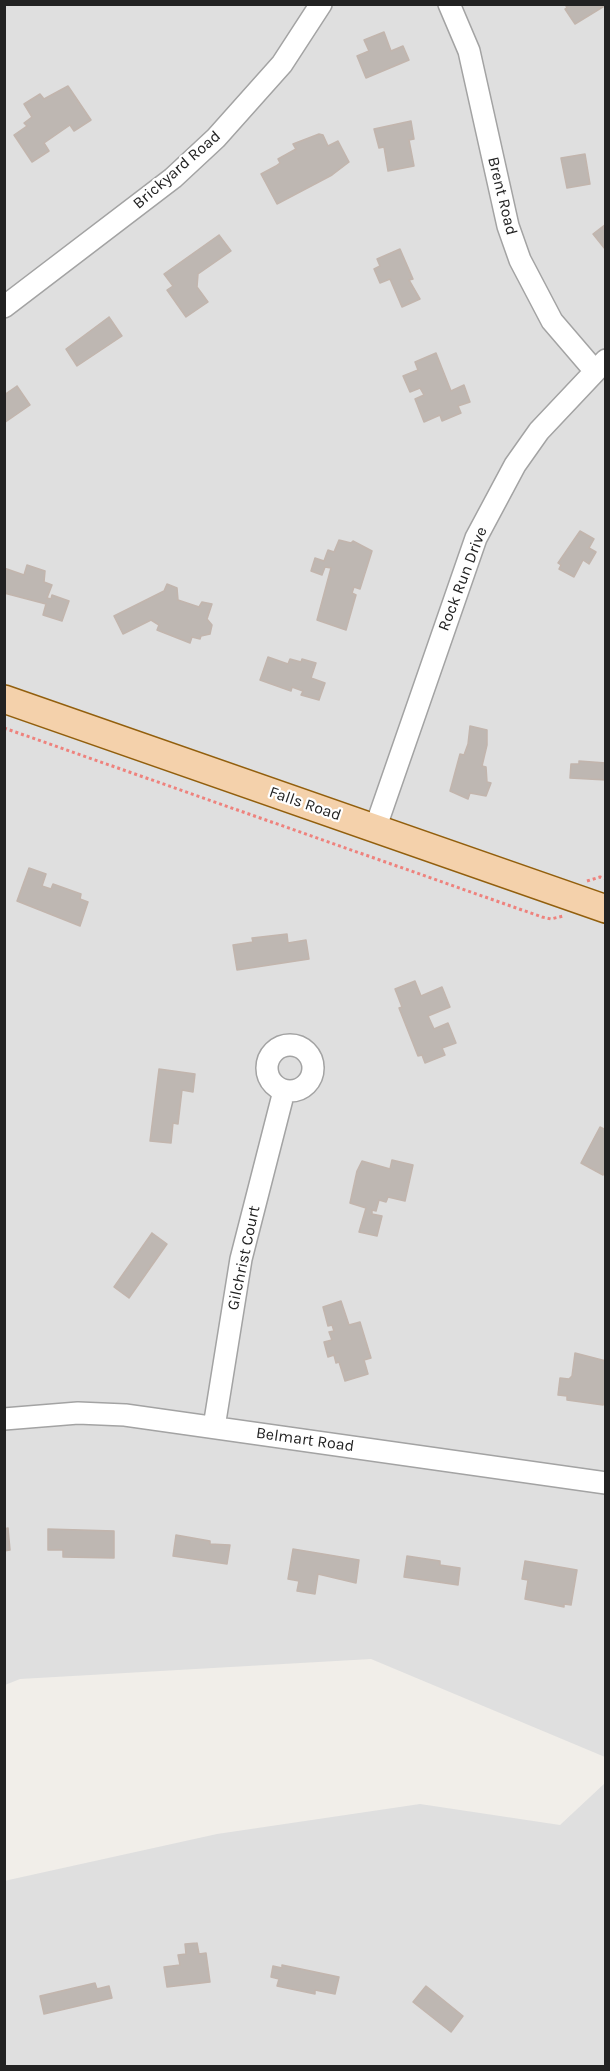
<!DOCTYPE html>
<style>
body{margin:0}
#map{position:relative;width:610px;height:2071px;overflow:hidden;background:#f1eee9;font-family:Karla,sans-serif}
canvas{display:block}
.frame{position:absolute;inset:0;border:6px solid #222;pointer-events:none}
</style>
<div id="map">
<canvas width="610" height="2071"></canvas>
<div class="frame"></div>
</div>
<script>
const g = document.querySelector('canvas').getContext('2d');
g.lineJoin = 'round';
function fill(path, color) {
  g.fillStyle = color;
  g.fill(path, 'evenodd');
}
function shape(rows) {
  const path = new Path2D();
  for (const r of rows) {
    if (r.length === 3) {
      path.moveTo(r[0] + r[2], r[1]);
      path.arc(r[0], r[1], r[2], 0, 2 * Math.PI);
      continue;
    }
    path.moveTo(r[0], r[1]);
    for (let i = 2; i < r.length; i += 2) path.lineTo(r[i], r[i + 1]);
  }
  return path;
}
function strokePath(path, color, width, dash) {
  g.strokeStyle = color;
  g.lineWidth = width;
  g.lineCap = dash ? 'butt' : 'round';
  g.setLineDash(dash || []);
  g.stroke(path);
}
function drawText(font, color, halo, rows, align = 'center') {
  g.font = font + ' Karla,sans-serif';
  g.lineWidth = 4.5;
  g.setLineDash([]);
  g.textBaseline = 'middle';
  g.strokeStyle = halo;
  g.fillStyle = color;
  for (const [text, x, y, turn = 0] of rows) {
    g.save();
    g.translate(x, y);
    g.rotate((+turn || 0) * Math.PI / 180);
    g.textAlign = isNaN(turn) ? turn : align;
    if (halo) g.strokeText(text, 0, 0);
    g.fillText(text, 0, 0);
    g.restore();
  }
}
fill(shape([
 [4,5,605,5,605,1757,371,1659,20,1679,5,1685],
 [605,1783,605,2066,5,2066,4,1881,217,1834,420,1804,560,1825]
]), '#dfdfdf');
const building = shape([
 [565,4,606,4,606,5,575,24,565,9,567,8,565,4],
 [384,32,391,51,403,46,409,60,366,78,357,56,369,51,364,40,384,32],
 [68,86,91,120,74,131,70,125,44,143,49,151,32,162,14,135,27,126,24,123,32,117,24,104,40,94,44,99,68,86],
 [411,121,414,139,409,140,414,166,388,171,384,147,379,148,374,129,411,121],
 [319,134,323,135,328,146,338,141,349,162,332,175,277,204,261,174,276,166,280,163,278,159,296,149,293,144,319,134],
 [585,154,590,184,567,188,561,158,585,154],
 [606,224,606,248,605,249,593,234,606,224],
 [219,235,231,251,198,274,197,287,208,302,186,317,167,290,173,286,164,274,219,235],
 [400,249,413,279,409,280,420,299,402,307,390,279,380,283,374,269,380,266,377,259,400,249],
 [109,317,122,336,77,366,66,349,109,317],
 [436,353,451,391,464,385,470,402,458,406,461,413,442,421,440,415,424,422,415,399,424,395,420,388,410,392,403,376,418,370,415,362,436,353],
 [17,386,30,405,4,423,4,395,17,386],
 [580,531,594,539,589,548,596,552,589,564,583,560,574,577,559,569,561,565,558,563,580,531],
 [339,540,351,543,353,541,372,551,360,589,354,587,352,593,356,595,346,630,317,620,331,568,325,567,322,575,311,571,315,558,324,561,328,550,334,552,339,540],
 [27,565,45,571,44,582,52,585,47,598,51,599,52,595,69,601,62,621,43,615,46,604,4,593,4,568,24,575,27,565],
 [167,584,177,588,178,600,199,607,202,602,212,604,207,619,212,625,210,634,201,636,200,639,192,637,190,643,157,630,159,625,151,620,123,634,114,616,164,591,167,584],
 [268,657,288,664,290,659,301,662,302,659,316,663,311,678,325,683,319,700,301,695,303,691,292,687,291,691,260,680,268,657],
 [470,726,487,730,487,745,482,766,486,767,487,782,491,783,486,796,470,793,468,799,450,791,460,754,464,755,468,744,470,726],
 [579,761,606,763,606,780,570,778,571,764,579,764,579,761],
 [29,868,46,874,42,886,51,889,53,884,81,894,80,899,88,902,80,926,17,901,29,868],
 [287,934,288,943,306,940,309,959,237,970,233,945,253,942,252,938,287,934],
 [415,981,421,996,442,987,450,1007,428,1016,434,1029,448,1023,456,1043,442,1048,445,1055,425,1063,422,1055,418,1056,399,1008,402,1007,395,989,415,981],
 [159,1069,195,1074,193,1092,182,1090,178,1124,173,1123,171,1143,150,1141,159,1069],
 [600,1127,606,1130,606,1170,603,1175,581,1163,600,1127],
 [392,1160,413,1165,405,1201,388,1197,386,1202,379,1200,376,1211,372,1210,372,1214,382,1216,377,1236,359,1232,366,1208,350,1203,357,1171,362,1161,390,1169,392,1160],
 [152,1233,167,1244,129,1298,114,1287,152,1233],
 [341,1301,349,1325,360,1322,371,1358,364,1360,368,1374,345,1381,339,1362,336,1363,334,1355,328,1357,324,1342,332,1340,329,1332,334,1331,332,1325,328,1326,323,1307,341,1301],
 [575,1353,606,1361,606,1400,603,1405,567,1400,567,1396,558,1395,560,1378,569,1379,572,1376,575,1353],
 [8,1528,10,1550,4,1551,4,1529,8,1528],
 [48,1529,114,1531,114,1558,63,1557,63,1550,48,1550,48,1529],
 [176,1535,210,1541,210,1544,230,1545,227,1564,173,1556,176,1535],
 [293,1549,359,1560,356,1583,318,1574,315,1594,297,1591,299,1581,288,1579,293,1549],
 [407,1556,440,1561,440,1565,460,1568,458,1585,404,1577,407,1556],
 [525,1561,577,1570,571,1605,564,1604,564,1607,525,1599,528,1580,522,1579,525,1561],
 [197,1943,199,1954,206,1953,210,1982,167,1987,164,1967,180,1965,178,1955,186,1954,185,1944,197,1943],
 [282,1965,339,1977,335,1994,315,1990,315,1994,277,1986,279,1979,271,1977,273,1966,282,1968,282,1965],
 [95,1983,97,1989,109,1986,112,1998,44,2014,40,1996,95,1983],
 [426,1986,463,2016,451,2032,413,2002,426,1986]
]);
fill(building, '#beb7b2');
strokePath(building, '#c2b5ad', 1.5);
const minor = shape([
 [449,4,469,51,508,226,520,260,552,321,594,370],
 [4,307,173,178,216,138,282,64,321,4],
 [375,829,476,538,515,465,539,431,606,360],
 [290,1068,23],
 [4,1419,78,1413,125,1415,606,1483],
 [214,1427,241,1259,284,1091]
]);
const major = shape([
 [4,699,606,909]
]);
strokePath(minor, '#a3a3a3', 24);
strokePath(major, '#925f0d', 30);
strokePath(shape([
 [4,728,542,917,551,919,563,916],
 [587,881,600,877,606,879]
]), '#ee827d', 3, [3, 3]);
strokePath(minor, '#fff', 21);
strokePath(major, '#f4d1ab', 27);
drawText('16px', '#222', '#fff', [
 ["Brickyard Road",177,170,-41],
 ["Brent Road",502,196,76],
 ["Rock Run Drive",463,579,-69],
 ["Falls Road",305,804,19],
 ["Gilchrist Court",244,1258,-78],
 ["Belmart Road",305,1440,8]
]);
</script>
